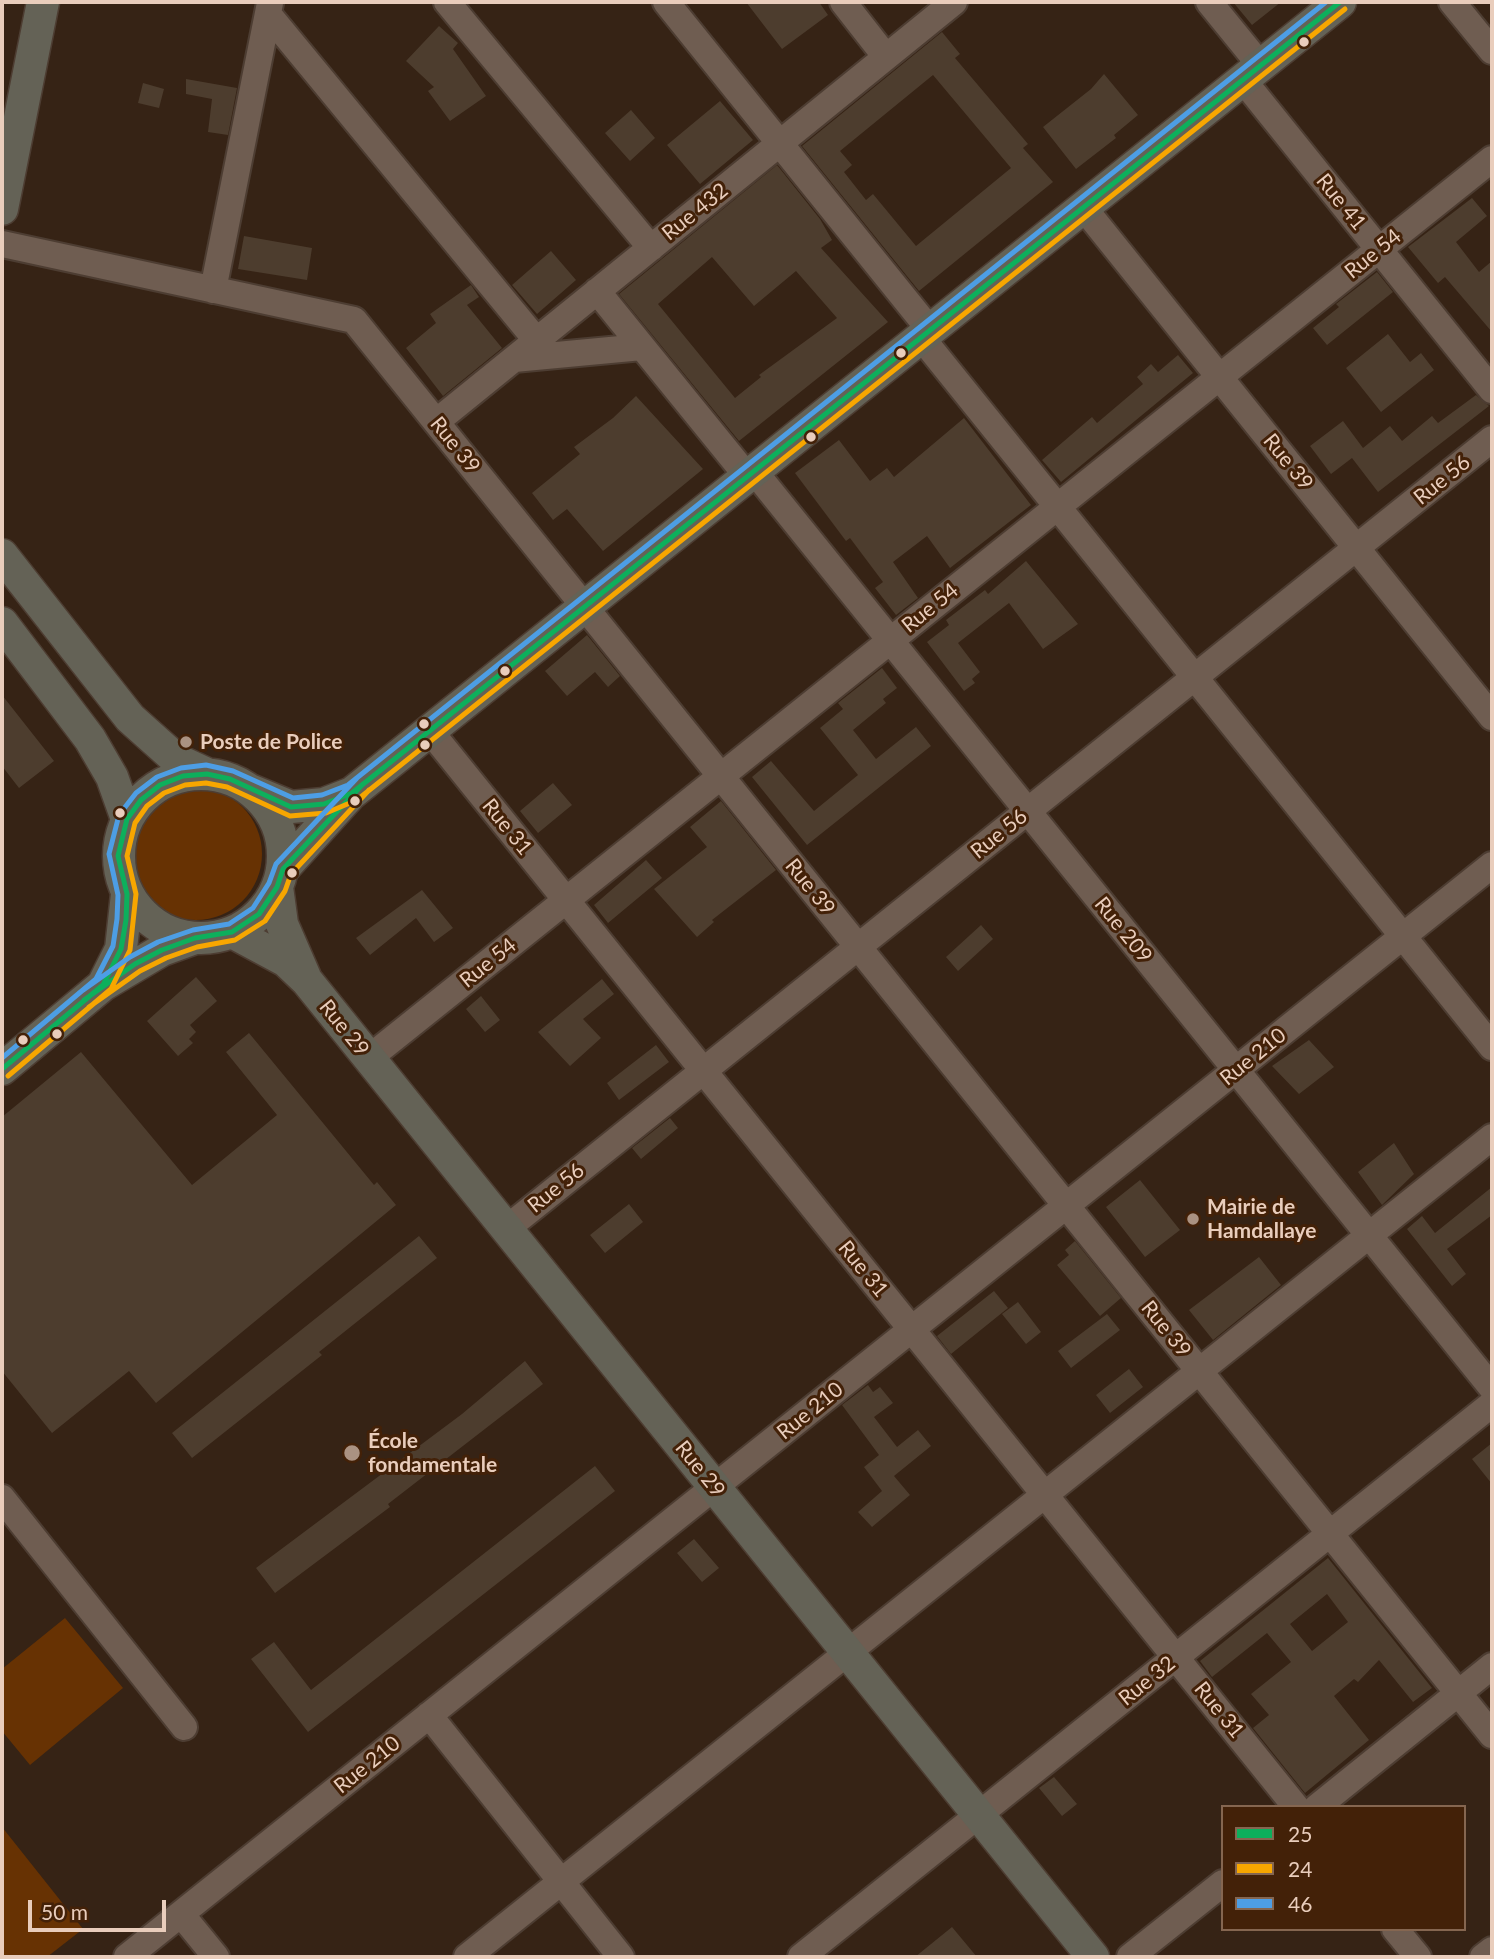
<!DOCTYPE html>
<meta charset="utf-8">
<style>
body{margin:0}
#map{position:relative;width:1494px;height:1959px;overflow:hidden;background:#362315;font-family:Lato,sans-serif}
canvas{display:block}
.frame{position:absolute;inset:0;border:4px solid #e9cdbc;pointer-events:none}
.legend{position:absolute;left:1221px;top:1805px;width:245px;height:126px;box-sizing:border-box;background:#432108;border:2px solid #856650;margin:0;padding:9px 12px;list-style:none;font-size:21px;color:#e9cdbc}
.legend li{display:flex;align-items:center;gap:14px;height:35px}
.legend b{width:35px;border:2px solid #856650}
.scale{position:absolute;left:28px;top:1900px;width:138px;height:32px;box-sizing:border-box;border:4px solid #e9cdbc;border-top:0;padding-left:9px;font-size:21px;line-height:24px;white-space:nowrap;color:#e9cdbc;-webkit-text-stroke:5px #432108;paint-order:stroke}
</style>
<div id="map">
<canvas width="1494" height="1959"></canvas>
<div class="frame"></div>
<ul class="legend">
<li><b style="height:9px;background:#0daf5c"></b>25</li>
<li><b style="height:9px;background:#f7a600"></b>24</li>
<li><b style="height:9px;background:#4d9ee5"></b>46</li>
</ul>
<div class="scale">50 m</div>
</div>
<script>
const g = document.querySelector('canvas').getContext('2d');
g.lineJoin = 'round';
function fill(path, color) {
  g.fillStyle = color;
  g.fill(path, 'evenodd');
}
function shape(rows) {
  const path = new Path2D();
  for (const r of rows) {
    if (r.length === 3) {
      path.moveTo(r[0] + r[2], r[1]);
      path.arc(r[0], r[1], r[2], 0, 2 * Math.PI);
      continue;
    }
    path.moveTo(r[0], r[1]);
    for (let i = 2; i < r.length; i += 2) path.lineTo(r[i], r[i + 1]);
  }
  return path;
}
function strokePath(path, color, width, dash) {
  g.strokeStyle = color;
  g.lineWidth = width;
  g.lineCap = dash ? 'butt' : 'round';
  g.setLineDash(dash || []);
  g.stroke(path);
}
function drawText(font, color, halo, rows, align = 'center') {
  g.font = font + ' Lato,sans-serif';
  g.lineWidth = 6;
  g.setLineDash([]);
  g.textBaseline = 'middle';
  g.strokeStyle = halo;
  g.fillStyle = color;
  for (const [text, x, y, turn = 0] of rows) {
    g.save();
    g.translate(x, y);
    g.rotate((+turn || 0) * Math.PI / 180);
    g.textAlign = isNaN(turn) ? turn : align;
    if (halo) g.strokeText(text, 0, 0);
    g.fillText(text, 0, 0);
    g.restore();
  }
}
fill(shape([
 [196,854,66],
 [65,1618,123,1688,30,1765,2,1731,2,1669],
 [2,1827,83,1929,47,1957,2,1957]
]), '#673203');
fill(shape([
 [746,2,819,2,828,15,782,49],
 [1233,2,1281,2,1252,25],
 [439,26,458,43,453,49,486,96,450,121,428,91,434,87,406,61],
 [942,32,960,54,955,58,1028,144,1023,148,1053,182,919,291,802,146],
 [933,75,1011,168,916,246,873,194,866,200,844,172,852,165,840,151],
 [1104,74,1138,115,1114,135,1116,138,1076,169,1043,127,1091,89],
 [186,79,237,88,228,135,208,132,212,99,186,94],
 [143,83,164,89,159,108,138,103],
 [720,101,753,140,700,184,667,145],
 [631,110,655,138,630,161,605,133],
 [777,165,820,219,832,240,821,248,888,322,739,441,619,294],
 [712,257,754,306,796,271,837,318,759,375,761,377,735,398,658,304],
 [1472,198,1487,216,1456,242,1479,272,1492,261,1492,332,1445,277,1438,283,1408,247],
 [244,236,312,248,307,280,238,269],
 [551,251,576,280,537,314,512,285],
 [1377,272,1393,292,1327,345,1313,328,1339,307,1336,304],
 [471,285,479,297,467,305,502,348,443,396,406,348,436,323,430,314],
 [1388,334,1410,362,1421,353,1434,370,1381,412,1346,368],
 [1178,355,1193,373,1061,482,1042,460,1092,417,1097,423,1143,384,1137,377,1151,364,1158,372],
 [1476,395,1489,406,1378,492,1352,458,1331,474,1310,446,1343,421,1363,448,1390,426,1402,441,1432,416,1438,423],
 [636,396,703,469,603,551,567,509,553,520,532,493,580,454,574,447,613,418],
 [964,418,1031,505,950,568,927,536,893,562,918,598,896,615,875,588,883,582,850,538,846,541,795,473,839,440,870,481,887,468,894,477],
 [1026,561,1078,624,1043,649,1009,603,958,643,980,672,972,679,975,683,964,691,927,642,949,625,946,620,985,590,988,594],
 [587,635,620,676,608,687,595,672,567,696,545,671],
 [882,668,897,688,883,699,886,703,853,730,876,759,916,727,931,746,807,845,752,777,771,761,814,811,858,775,820,728,843,709,838,703],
 [2,695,54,761,19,788,2,766],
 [553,783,572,805,538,833,520,811],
 [721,801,776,870,712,920,714,922,697,937,654,889,707,847,690,827],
 [646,860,662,878,608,923,594,905],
 [422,890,453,928,434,942,416,918,370,955,356,938],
 [981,925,993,939,958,971,946,957],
 [196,977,217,1001,190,1025,196,1032,189,1039,193,1043,178,1056,147,1021],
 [602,979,614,994,583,1019,601,1038,570,1066,538,1032],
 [481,996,500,1020,485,1032,466,1009],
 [249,1033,374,1185,377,1182,396,1205,156,1403,129,1371,52,1433,2,1371,2,1117,81,1052,192,1185,277,1115,226,1052],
 [1309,1040,1334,1067,1299,1094,1272,1066],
 [656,1045,669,1062,619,1100,607,1083],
 [670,1118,678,1128,641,1159,632,1148],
 [1394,1143,1414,1174,1382,1205,1358,1172],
 [1140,1180,1180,1230,1145,1257,1106,1207],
 [1492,1187,1492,1215,1447,1249,1466,1274,1452,1286,1407,1229,1422,1216,1435,1233],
 [629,1204,643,1222,605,1253,590,1235],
 [419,1236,437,1258,319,1352,322,1355,192,1458,172,1433],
 [1075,1241,1121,1298,1100,1316,1057,1265,1069,1255,1065,1250],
 [1259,1257,1281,1285,1213,1340,1189,1310],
 [994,1291,1008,1308,951,1354,937,1336],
 [1018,1302,1041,1332,1026,1344,1002,1314],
 [1107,1314,1120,1330,1071,1368,1058,1351],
 [525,1361,543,1384,388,1504,390,1507,275,1593,256,1568,462,1414],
 [1129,1369,1143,1387,1110,1413,1096,1395],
 [868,1385,873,1392,880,1387,893,1403,874,1417,897,1447,918,1430,931,1446,894,1476,910,1495,872,1527,858,1512,882,1491,864,1467,879,1455,842,1405],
 [1492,1443,1492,1484,1472,1459],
 [595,1466,615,1491,308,1732,251,1659,274,1642,311,1690],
 [694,1539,719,1568,702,1582,677,1553],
 [1328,1558,1432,1688,1413,1702,1379,1660,1358,1682,1354,1679,1334,1696,1369,1740,1305,1793,1253,1728,1269,1715,1251,1694,1291,1662,1267,1633,1212,1677,1200,1661],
 [1327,1594,1348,1622,1312,1651,1290,1624],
 [1054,1777,1077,1804,1062,1816,1039,1788],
 [952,1927,977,1957,915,1957]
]), '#4d3d2e');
const minor = shape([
 [447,2,651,248],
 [666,2,930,330],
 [843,2,886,57],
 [1209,2,1261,66],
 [1452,2,1492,51],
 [268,14,537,341],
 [1243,80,1492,390],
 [1083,207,1492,717],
 [2,244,354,320,1492,1735],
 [213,290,270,3],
 [597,291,747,476],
 [921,337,1492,1047],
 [514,359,642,347],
 [436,422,954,2],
 [754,471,1492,1388],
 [430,731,1296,1807],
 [369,1058,1492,159],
 [506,1229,1492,439],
 [2,1498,184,1727],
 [429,1715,621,1957],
 [1317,1807,1492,1666],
 [181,1914,216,1957],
 [1395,1929,1418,1957],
 [127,1957,1492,865],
 [467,1957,1492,1137],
 [801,1957,1492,1404],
 [1130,1957,1223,1883],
 [1483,1957,1492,1950]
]);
const major = shape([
 [2,209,43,2],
 [2,555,130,718,177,760,207,774],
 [2,623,90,739,112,777,127,819],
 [201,856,82],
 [250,790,291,807,324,804,352,793,1340,2],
 [283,869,349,796],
 [277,887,282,924,305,977],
 [232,932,286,961,307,981,1093,1957],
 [103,985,121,949,127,894],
 [2,1069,103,985,162,950,195,938]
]);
strokePath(minor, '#4d3d32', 30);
strokePath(major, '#4d3d32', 35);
strokePath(minor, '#6f5d51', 26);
strokePath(major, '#646256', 32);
strokePath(shape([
 [84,1000,135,964,162,950,195,938,232,932,259,914,277,887,283,869,363,784],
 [2,1069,103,985,121,949,126,920,127,894,118,856,127,819,141,800,160,785,183,776,207,774,230,779,291,807,324,804,352,793,1340,2]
]), '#0daf5c', 5);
strokePath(shape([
 [89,1007,140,971,166,958,197,947,235,940,265,921,285,891,291,874,369,790],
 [8,1076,111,989,130,950,136,894,127,856,135,823,147,806,164,793,185,785,206,783,227,787,290,816,326,813,357,800,1345,9]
]), '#f7a600', 5);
strokePath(shape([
 [79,993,130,957,158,942,193,930,229,924,253,908,269,883,276,864,357,778],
 [2,1058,96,979,113,946,117,919,118,895,109,854,119,815,136,793,157,777,181,768,206,765,233,771,293,798,322,795,348,785,1326,2]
]), '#4d9ee5', 5);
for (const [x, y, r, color] of [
 [1304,42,6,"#e9cdbc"],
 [901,353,6,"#e9cdbc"],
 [811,437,6,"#e9cdbc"],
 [505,671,6,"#e9cdbc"],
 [424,724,6,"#e9cdbc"],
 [186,742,7,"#aa9282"],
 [425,745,6,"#e9cdbc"],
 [355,801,6,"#e9cdbc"],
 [120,813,6,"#e9cdbc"],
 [292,873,6,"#e9cdbc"],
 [57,1034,6,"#e9cdbc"],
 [23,1040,6,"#e9cdbc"],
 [1193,1219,7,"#aa9282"],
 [352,1453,9,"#aa9282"]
]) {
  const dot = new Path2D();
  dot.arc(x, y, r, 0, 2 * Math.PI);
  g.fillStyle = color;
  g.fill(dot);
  strokePath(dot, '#432108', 2.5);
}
drawText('21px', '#e9cdbc', '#432108', [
 ["Rue 41",1341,202,51],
 ["Rue 432",695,212,-39],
 ["Rue 54",1373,254,-39],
 ["Rue 39",455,445,51],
 ["Rue 39",1288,462,51],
 ["Rue 56",1442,480,-39],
 ["Rue 54",930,608,-39],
 ["Rue 31",507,827,51],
 ["Rue 56",999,834,-39],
 ["Rue 39",810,887,51],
 ["Rue 209",1123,930,51],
 ["Rue 54",488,963,-39],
 ["Rue 29",344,1028,51],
 ["Rue 210",1253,1057,-39],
 ["Rue 56",556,1188,-39],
 ["Rue 31",863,1269,51],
 ["Rue 39",1166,1329,51],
 ["Rue 210",810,1411,-39],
 ["Rue 29",700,1469,51],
 ["Rue 32",1147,1681,-39],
 ["Rue 31",1219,1710,51],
 ["Rue 210",367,1765,-39]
]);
drawText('bold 21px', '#e9cdbc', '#432108', [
 ["Poste de Police",200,742],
 ["Mairie de",1207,1207],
 ["Hamdallaye",1207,1231],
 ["École",368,1441],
 ["fondamentale",368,1465]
], 'left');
</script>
